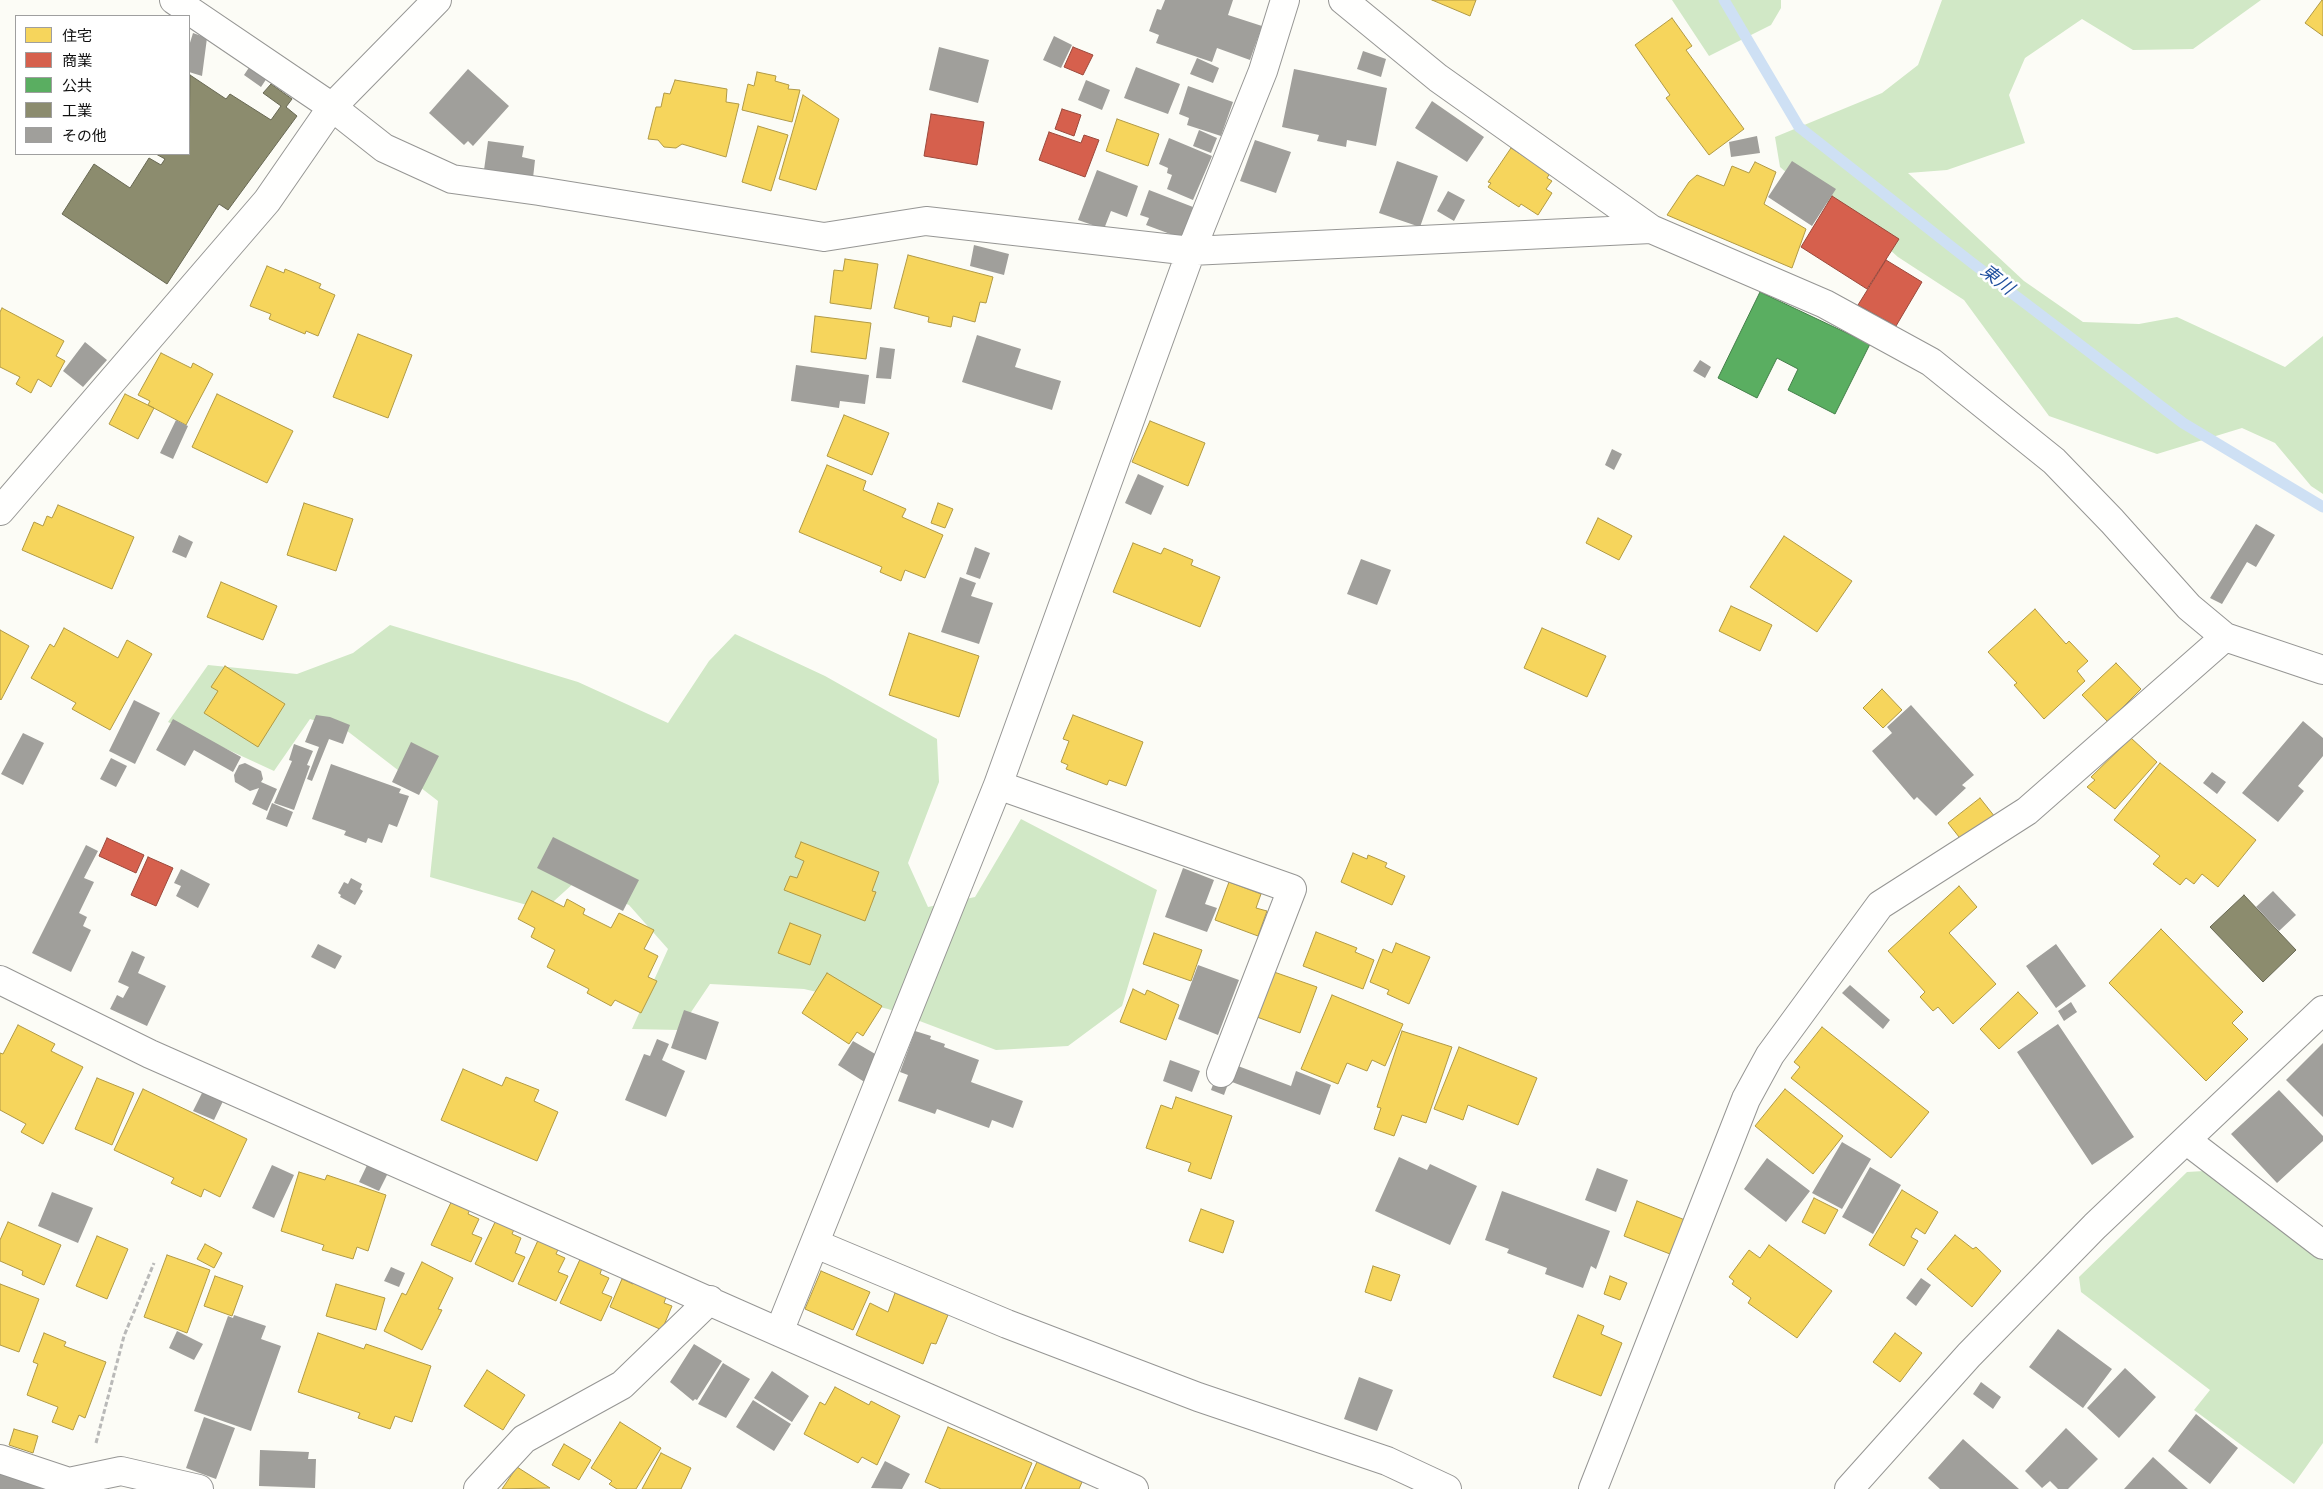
<!DOCTYPE html>
<meta charset="utf-8">
<style>
body{margin:0}
#map{position:relative;width:2323px;height:1489px;overflow:hidden;background:#fcfcf6;font-family:"Roboto Serif","Noto Sans JP",serif}
canvas{display:block}
.legend{position:absolute;left:15px;top:15px;width:175px;height:140px;box-sizing:border-box;background:#fff;border:1px solid #9f9f9f;margin:0;padding:6px 9px;list-style:none;font-size:15px;color:#101010}
.legend li{display:flex;align-items:center;gap:10px;height:25px}
.legend b{width:25px;border:1px solid #9f9f9f}
</style>
<div id="map">
<canvas width="2323" height="1489"></canvas>
<ul class="legend">
<li><b style="height:14px;background:#f6d55c"></b>住宅</li>
<li><b style="height:14px;background:#d6604d"></b>商業</li>
<li><b style="height:14px;background:#5aae61"></b>公共</li>
<li><b style="height:14px;background:#8c8c6e"></b>工業</li>
<li><b style="height:14px;background:#a09f9b"></b>その他</li>
</ul>
</div>
<script>
const g = document.querySelector('canvas').getContext('2d');
g.lineJoin = 'round';
function fill(path, color) {
  g.fillStyle = color;
  g.fill(path, 'evenodd');
}
function shape(rows) {
  const path = new Path2D();
  for (const r of rows) {
    path.moveTo(r[0], r[1]);
    for (let i = 2; i < r.length; i += 2) path.lineTo(r[i], r[i + 1]);
  }
  return path;
}
function strokePath(path, color, width, dash) {
  g.strokeStyle = color;
  g.lineWidth = width;
  g.lineCap = dash ? 'butt' : 'round';
  g.setLineDash(dash || []);
  g.stroke(path);
}
function drawText(font, color, halo, rows, align = 'center') {
  g.font = font + ' "Roboto Serif","Noto Sans JP",serif';
  g.lineWidth = 5;
  g.setLineDash([]);
  g.textBaseline = 'middle';
  g.strokeStyle = halo;
  g.fillStyle = color;
  for (const [text, x, y, turn = 0] of rows) {
    g.save();
    g.translate(x, y);
    g.rotate((+turn || 0) * Math.PI / 180);
    g.textAlign = isNaN(turn) ? turn : align;
    if (halo) g.strokeText(text, 0, 0);
    g.fillText(text, 0, 0);
    g.restore();
  }
}
fill(shape([
 [1672,0,1781,0,1781,8,1771,25,1709,56],
 [1942,0,2261,0,2193,49,2133,50,2082,19,2025,58,2009,95,2025,143,1947,170,1908,173,2024,281,2083,322,2139,324,2177,317,2285,367,2323,336,2323,494,2311,486,2275,443,2242,428,2157,454,2049,416,1964,300,1898,257,1863,226,1808,191,1780,167,1775,137,1882,93,1918,65],
 [390,625,578,682,668,723,709,661,735,634,825,676,937,739,939,782,908,863,928,907,975,897,1021,819,1157,890,1122,1006,1068,1046,996,1050,888,1009,804,989,710,984,679,1030,632,1029,668,949,629,905,575,882,544,910,430,877,438,801,346,730,310,719,274,771,168,722,208,665,297,674,353,653],
 [2204,1171,2323,1258,2323,1443,2294,1484,2194,1410,2210,1390,2081,1292,2079,1277,2187,1172]
]), '#d1e8c6');
const homes = shape([
 [1432,0,1476,0,1470,16,1432,0],
 [2322,0,2323,0,2323,36,2305,23,2322,0],
 [1672,18,1692,46,1686,50,1744,129,1709,155,1666,98,1670,95,1635,45,1672,18],
 [757,72,776,76,775,81,789,85,788,89,800,90,792,122,742,110,748,84,754,86,757,72],
 [675,80,727,89,726,102,739,104,726,157,682,144,676,148,664,147,658,140,648,139,656,107,661,107,664,93,670,94,675,80],
 [803,95,839,119,816,190,779,179,803,95],
 [1117,119,1159,134,1148,166,1106,151,1117,119],
 [758,126,788,135,771,191,742,182,758,126],
 [1511,148,1550,173,1547,178,1552,181,1546,189,1552,193,1538,215,1521,204,1519,207,1488,187,1491,183,1488,182,1511,148],
 [1755,162,1776,172,1764,204,1806,229,1792,268,1667,215,1689,182,1697,175,1724,186,1732,166,1749,173,1755,162],
 [908,255,993,277,986,303,980,302,975,322,953,316,951,327,928,322,929,317,894,308,908,255],
 [845,259,878,264,871,309,830,303,834,270,843,271,845,259],
 [267,266,284,273,285,269,321,284,319,288,335,295,318,336,306,331,305,334,269,319,271,314,250,306,267,266],
 [2,308,64,341,56,356,65,361,51,387,38,379,31,393,16,384,20,377,0,367,0,312,2,308],
 [815,316,871,323,866,359,811,352,815,316],
 [358,334,412,355,388,418,333,397,358,334],
 [161,353,191,368,193,363,213,374,186,425,148,405,150,401,138,395,161,353],
 [125,394,154,408,138,439,109,424,125,394],
 [217,394,293,431,267,483,192,447,217,394],
 [844,415,889,433,872,475,827,456,844,415],
 [1150,421,1205,443,1188,486,1132,462,1150,421],
 [827,465,866,481,863,490,906,509,902,517,943,535,925,578,905,570,901,581,880,572,882,567,799,532,827,465],
 [304,503,353,519,336,571,287,555,304,503],
 [938,503,953,509,945,528,931,523,938,503],
 [58,505,134,537,112,589,22,550,34,522,43,526,47,516,52,518,58,505],
 [1598,518,1632,536,1619,560,1586,543,1598,518],
 [1784,536,1852,581,1817,632,1750,587,1784,536],
 [1133,543,1161,554,1164,548,1193,560,1191,565,1220,577,1200,627,1113,592,1133,543],
 [221,582,277,606,263,640,207,617,221,582],
 [1731,606,1772,625,1760,651,1719,631,1731,606],
 [2035,609,2066,644,2069,641,2088,661,2077,671,2085,681,2044,719,2014,685,2017,683,1988,652,2035,609],
 [64,628,118,658,127,640,152,654,110,730,72,709,76,703,31,678,50,644,54,647,64,628],
 [1542,628,1606,656,1587,697,1524,668,1542,628],
 [0,630,29,646,1,700,0,699,0,630],
 [909,633,979,656,959,717,889,695,909,633],
 [2116,663,2141,689,2108,722,2082,695,2116,663],
 [225,666,285,704,258,747,204,713,218,691,211,687,225,666],
 [1882,689,1902,710,1883,728,1863,708,1882,689],
 [1073,715,1143,742,1126,786,1109,780,1107,785,1066,769,1068,765,1061,762,1069,741,1063,739,1073,715],
 [2131,738,2157,762,2115,809,2087,787,2095,780,2091,777,2131,738],
 [2160,763,2256,840,2218,887,2202,874,2194,884,2186,878,2180,885,2153,864,2160,856,2114,820,2160,763],
 [1980,798,1995,817,1963,842,1948,823,1980,798],
 [801,842,879,872,872,891,876,892,865,921,784,890,790,876,797,878,804,861,795,857,801,842],
 [1353,853,1367,859,1368,855,1387,863,1385,867,1405,876,1392,905,1341,882,1353,853],
 [1229,882,1261,894,1256,908,1267,911,1258,936,1215,920,1229,882],
 [1959,886,1977,907,1949,933,1996,984,1953,1024,1938,1007,1933,1011,1920,997,1925,992,1888,951,1959,886],
 [532,891,564,907,567,899,585,909,583,914,611,928,619,913,654,930,644,949,658,956,648,977,657,981,641,1013,615,1000,611,1006,587,993,589,989,547,967,555,950,531,937,535,928,518,919,532,891],
 [790,923,821,935,810,965,778,953,790,923],
 [2161,929,2243,1012,2232,1023,2248,1039,2206,1081,2109,983,2161,929],
 [1316,932,1357,948,1355,952,1374,960,1363,989,1303,966,1316,932],
 [1154,933,1202,950,1191,981,1143,964,1154,933],
 [1396,943,1430,957,1409,1004,1387,994,1389,990,1370,982,1383,949,1392,953,1396,943],
 [1274,972,1317,987,1300,1033,1257,1017,1274,972],
 [827,973,882,1006,863,1036,857,1032,849,1044,802,1013,827,973],
 [1133,989,1145,995,1147,990,1179,1005,1166,1040,1120,1022,1133,989],
 [2018,992,2038,1013,1999,1049,1980,1029,2018,992],
 [1332,995,1403,1024,1385,1066,1372,1060,1367,1071,1347,1063,1338,1084,1301,1069,1332,995],
 [18,1025,55,1044,51,1051,83,1067,43,1144,21,1132,26,1124,0,1110,0,1053,3,1054,18,1025],
 [1822,1027,1929,1112,1891,1158,1791,1078,1800,1067,1794,1062,1822,1027],
 [1402,1031,1452,1047,1426,1123,1402,1115,1394,1136,1374,1129,1381,1108,1377,1107,1402,1031],
 [1459,1047,1537,1078,1518,1125,1468,1105,1463,1120,1434,1109,1459,1047],
 [463,1069,502,1086,506,1077,539,1090,534,1101,558,1112,537,1161,441,1120,463,1069],
 [97,1078,134,1093,112,1145,75,1129,97,1078],
 [143,1089,247,1139,220,1197,204,1189,201,1197,171,1183,174,1178,114,1150,143,1089],
 [1785,1089,1843,1136,1813,1174,1755,1126,1785,1089],
 [1176,1097,1232,1116,1211,1179,1188,1171,1191,1163,1146,1148,1161,1105,1172,1109,1176,1097],
 [299,1172,325,1180,327,1175,386,1195,368,1251,357,1247,353,1259,322,1250,324,1245,281,1231,299,1172],
 [1902,1190,1938,1212,1925,1234,1916,1228,1911,1237,1918,1241,1904,1266,1869,1245,1902,1190],
 [454,1196,472,1204,468,1214,479,1219,472,1234,482,1238,471,1262,431,1245,454,1196],
 [1814,1198,1838,1210,1825,1234,1802,1222,1814,1198],
 [1637,1201,1685,1220,1670,1254,1624,1236,1637,1201],
 [1201,1209,1234,1221,1223,1253,1189,1241,1201,1209],
 [498,1216,516,1225,512,1234,521,1238,515,1253,525,1257,513,1282,475,1264,498,1216],
 [8,1222,61,1245,44,1285,22,1275,23,1271,0,1261,0,1240,8,1222],
 [1955,1235,1973,1249,1976,1247,2001,1271,1972,1307,1927,1269,1955,1235],
 [97,1236,128,1249,107,1299,76,1286,97,1236],
 [540,1236,560,1245,556,1254,565,1258,558,1272,568,1276,556,1301,518,1284,540,1236],
 [205,1244,222,1253,214,1268,197,1259,205,1244],
 [1769,1245,1832,1291,1797,1338,1748,1303,1751,1298,1732,1284,1734,1281,1729,1277,1749,1250,1760,1258,1769,1245],
 [167,1255,210,1270,187,1333,144,1317,167,1255],
 [582,1255,603,1265,600,1274,609,1278,602,1293,612,1297,601,1321,560,1303,582,1255],
 [422,1262,453,1278,438,1309,442,1310,422,1350,384,1331,402,1293,406,1295,422,1262],
 [1373,1266,1400,1275,1391,1301,1365,1292,1373,1266],
 [821,1271,870,1292,853,1330,805,1309,821,1271],
 [215,1276,243,1286,232,1316,204,1306,215,1276],
 [1610,1276,1627,1283,1620,1300,1604,1294,1610,1276],
 [622,1279,633,1284,635,1280,666,1297,664,1303,672,1306,662,1330,610,1307,622,1279],
 [0,1284,39,1299,19,1352,0,1345,0,1284],
 [336,1284,385,1298,376,1330,326,1316,336,1284],
 [895,1293,948,1315,936,1344,931,1343,923,1364,856,1335,870,1303,888,1312,895,1293],
 [1578,1315,1604,1326,1601,1334,1622,1343,1601,1396,1553,1377,1578,1315],
 [44,1333,66,1342,64,1346,106,1362,85,1418,79,1415,73,1430,52,1422,58,1407,27,1395,38,1364,33,1362,44,1333],
 [318,1333,364,1349,366,1344,431,1366,412,1422,395,1416,390,1429,358,1418,360,1413,298,1392,318,1333],
 [1895,1333,1922,1353,1900,1382,1873,1362,1895,1333],
 [487,1370,525,1395,503,1430,464,1406,487,1370],
 [835,1387,869,1405,871,1401,900,1416,877,1465,862,1457,858,1463,804,1434,820,1402,825,1405,835,1387],
 [620,1422,661,1448,636,1489,617,1489,609,1484,612,1481,591,1468,620,1422],
 [948,1427,1032,1463,1021,1489,941,1489,925,1482,948,1427],
 [14,1429,38,1436,33,1453,9,1445,14,1429],
 [564,1444,591,1460,579,1480,552,1465,564,1444],
 [661,1453,691,1468,681,1489,642,1489,661,1453],
 [1037,1462,1082,1482,1079,1489,1025,1489,1037,1462],
 [517,1467,550,1488,502,1489,517,1467]
]);
fill(homes, '#f6d55c');
strokePath(homes, '#b19a45', 1);
const shops = shape([
 [1073,47,1093,55,1083,75,1064,67,1073,47],
 [1062,109,1081,115,1074,136,1055,129,1062,109],
 [931,114,984,122,977,165,924,156,931,114],
 [1049,132,1081,143,1084,135,1099,140,1085,177,1039,160,1049,132],
 [1832,196,1899,239,1867,289,1801,247,1832,196],
 [1886,260,1922,282,1896,326,1858,305,1886,260],
 [107,838,144,855,136,873,99,856,107,838],
 [148,857,173,868,156,906,131,895,148,857]
]);
fill(shops, '#d6604d');
strokePath(shops, '#9b483b', 1);
const public = shape([
 [1760,292,1870,344,1835,414,1788,390,1798,369,1777,358,1757,398,1718,378,1760,292]
]);
fill(public, '#5aae61');
strokePath(public, '#447f49', 1);
const industry = shape([
 [190,75,226,99,230,94,271,120,281,106,263,93,271,84,292,99,286,107,297,116,228,210,219,204,167,284,62,214,94,164,130,188,149,158,161,165,165,159,156,154,189,154,190,75],
 [2244,895,2296,950,2263,982,2210,927,2244,895]
]);
fill(industry, '#8c8c6e');
strokePath(industry, '#676752', 1);
strokePath(shape([
 [1724,0,1799,127,1971,262,2183,423,2323,507]
]), '#cee0f4', 11);
fill(shape([
 [1165,0,1233,0,1228,15,1262,26,1250,60,1217,48,1212,62,1156,43,1159,35,1149,31,1157,9,1161,10],
 [193,33,207,38,202,76,189,72,189,46],
 [1054,36,1072,45,1061,68,1043,60],
 [939,47,989,60,978,103,929,90],
 [1363,51,1386,59,1381,77,1357,69],
 [1197,58,1219,68,1213,83,1190,74],
 [250,66,267,78,261,87,244,75],
 [1136,67,1180,84,1168,114,1124,98],
 [468,69,509,106,473,146,468,141,464,145,429,113],
 [1294,69,1387,88,1376,146,1347,140,1346,147,1317,141,1319,135,1282,127],
 [1086,80,1110,90,1102,110,1078,100],
 [1188,86,1233,102,1221,136,1187,125,1189,118,1179,114],
 [1432,101,1484,137,1467,162,1415,128],
 [1199,130,1217,138,1211,153,1193,146],
 [1757,136,1760,153,1731,157,1729,142],
 [1169,138,1212,156,1193,200,1167,189,1172,175,1167,173,1168,168,1159,164],
 [1255,140,1291,152,1276,193,1240,181],
 [488,141,524,146,522,157,535,160,533,178,484,170],
 [1397,161,1438,176,1420,227,1379,213],
 [1792,161,1836,189,1812,226,1768,197],
 [1097,170,1138,186,1127,217,1111,211,1104,229,1078,220],
 [1149,190,1193,207,1181,238,1146,225,1149,218,1140,215],
 [1448,191,1465,200,1454,221,1437,211],
 [974,245,1009,254,1004,275,970,266],
 [977,335,1021,349,1015,367,1061,381,1052,410,962,382],
 [85,342,107,360,83,387,63,371],
 [880,347,895,349,891,379,876,378],
 [1700,360,1711,367,1705,378,1693,371],
 [796,365,869,375,865,404,840,401,839,408,791,401],
 [176,420,188,426,173,459,160,453],
 [1612,449,1622,454,1614,470,1605,465],
 [1138,474,1164,486,1151,515,1125,503],
 [2256,524,2275,535,2256,567,2247,562,2222,604,2210,598],
 [179,535,193,542,186,558,172,552],
 [975,547,990,553,980,579,966,574],
 [1361,559,1391,570,1377,605,1347,594],
 [960,577,976,583,971,596,993,603,979,644,941,632],
 [134,700,160,713,135,764,109,751],
 [1911,705,1974,775,1962,785,1966,788,1936,816,1917,797,1914,800,1872,751,1892,733,1887,727],
 [316,715,330,717,350,725,343,744,329,739,312,781,307,779,319,747,305,742],
 [173,719,241,757,233,772,194,750,185,766,156,750],
 [2303,721,2323,738,2323,756,2298,786,2304,791,2278,822,2242,793],
 [23,733,44,743,23,785,1,774],
 [411,742,439,756,419,795,392,782],
 [294,744,313,751,307,765,310,766,294,810,274,803,292,761,289,760],
 [111,758,127,766,116,787,100,779],
 [245,763,261,771,263,779,261,782,277,789,267,811,252,804,259,788,250,791,235,782,234,775,239,765],
 [331,764,401,789,399,793,409,796,397,827,389,824,382,843,368,838,366,843,344,835,346,831,312,819],
 [2212,772,2226,782,2217,794,2203,783],
 [272,803,293,812,287,827,266,819],
 [553,837,639,880,623,911,537,868],
 [86,845,98,851,84,878,94,882,79,913,87,917,83,926,91,930,71,972,32,953],
 [1183,868,1214,880,1205,904,1217,908,1207,932,1165,917],
 [181,869,210,884,198,908,176,896,181,886,174,883],
 [351,878,362,884,360,889,363,891,355,905,340,897,341,895,338,893,344,882,348,884],
 [2273,891,2296,915,2279,931,2256,907],
 [318,944,342,956,335,969,311,957],
 [2056,944,2086,986,2056,1008,2026,966],
 [132,951,145,957,138,973,166,986,147,1026,110,1009,117,995,123,998,129,987,118,982],
 [1198,965,1239,980,1218,1035,1178,1019],
 [1850,985,1890,1020,1883,1029,1842,993],
 [2071,1002,2077,1012,2064,1021,2058,1011],
 [684,1010,719,1022,706,1060,671,1048],
 [2058,1024,2134,1137,2092,1165,2017,1052],
 [915,1031,931,1036,930,1039,945,1044,944,1047,979,1060,971,1082,1023,1101,1013,1128,992,1120,989,1128,937,1109,935,1114,898,1101,908,1075,900,1072],
 [657,1039,669,1044,662,1060,685,1071,666,1117,625,1100,644,1054,650,1056],
 [853,1041,877,1055,866,1083,838,1065],
 [2323,1043,2323,1117,2286,1080],
 [1170,1060,1200,1071,1192,1092,1163,1081],
 [1238,1066,1291,1086,1296,1071,1331,1085,1320,1115,1232,1082],
 [1215,1079,1228,1084,1224,1095,1211,1090],
 [205,1087,225,1097,214,1120,193,1111],
 [2279,1090,2323,1136,2323,1141,2277,1183,2231,1134],
 [1842,1142,1871,1159,1842,1209,1812,1193],
 [1399,1157,1427,1170,1430,1164,1477,1186,1450,1245,1375,1211],
 [1767,1158,1810,1191,1786,1222,1744,1189],
 [369,1161,389,1171,379,1191,359,1182],
 [272,1165,294,1175,274,1218,252,1208],
 [1870,1167,1901,1185,1873,1234,1842,1217],
 [1597,1168,1628,1180,1616,1212,1585,1200],
 [1502,1191,1610,1231,1596,1269,1591,1266,1583,1288,1545,1274,1547,1268,1507,1253,1509,1249,1485,1240],
 [52,1192,93,1208,78,1243,38,1226],
 [391,1267,405,1273,399,1287,384,1281],
 [1921,1278,1931,1285,1916,1306,1906,1298],
 [234,1315,266,1326,261,1339,281,1346,251,1431,194,1411,228,1316,233,1318],
 [2058,1329,2112,1369,2083,1408,2029,1367],
 [177,1331,203,1344,194,1360,169,1348],
 [694,1344,722,1361,697,1400,695,1399,693,1401,670,1382],
 [723,1363,750,1379,726,1418,698,1404],
 [2125,1368,2156,1397,2119,1438,2087,1408],
 [772,1371,809,1396,792,1422,754,1398],
 [1359,1377,1393,1390,1377,1431,1344,1419],
 [1981,1382,2001,1397,1993,1409,1973,1394],
 [753,1400,791,1424,774,1451,736,1427],
 [2196,1414,2238,1448,2210,1484,2168,1451],
 [204,1417,235,1428,216,1479,186,1468],
 [2066,1428,2098,1459,2068,1489,2058,1489,2050,1481,2042,1488,2025,1471],
 [1963,1439,2019,1489,1940,1489,1928,1478],
 [260,1450,309,1452,308,1459,316,1459,315,1488,259,1486],
 [2153,1457,2188,1489,2124,1489],
 [885,1461,910,1474,902,1489,871,1488],
 [0,1467,27,1483,44,1489,0,1489]
]), '#a09f9b');
const minor = shape([
 [174,0,332,107,384,148,452,179,539,191,824,237,926,221,1191,251,1651,229,1825,304,1931,362,2054,461,2112,521,2189,607,2225,637,2323,670],
 [1343,0,1438,78,1651,229],
 [0,511,267,201,332,107,437,0],
 [998,785,1292,889,1221,1073],
 [0,980,150,1054,1134,1489],
 [2186,1140,2323,1245],
 [816,1244,1007,1324,1198,1397,1387,1461,1447,1489],
 [779,1332,998,785,1191,251,1263,71,1285,0],
 [0,1459,69,1482,121,1471,199,1489],
 [478,1489,524,1439,622,1385,710,1300],
 [1593,1489,1746,1099,1770,1055,1880,905,2027,811,2225,637],
 [1849,1489,1969,1355,2095,1226,2323,1010]
]);
strokePath(minor, '#969694', 30);
strokePath(shape([
 [96,1443,124,1336,154,1263]
]), '#b9b9b8', 3, [5, 2.5]);
strokePath(minor, '#fffffe', 28);
drawText('italic 18px', '#1f4f9d', '#fff', [
 ["東川",1997,280,38]
]);
</script>
